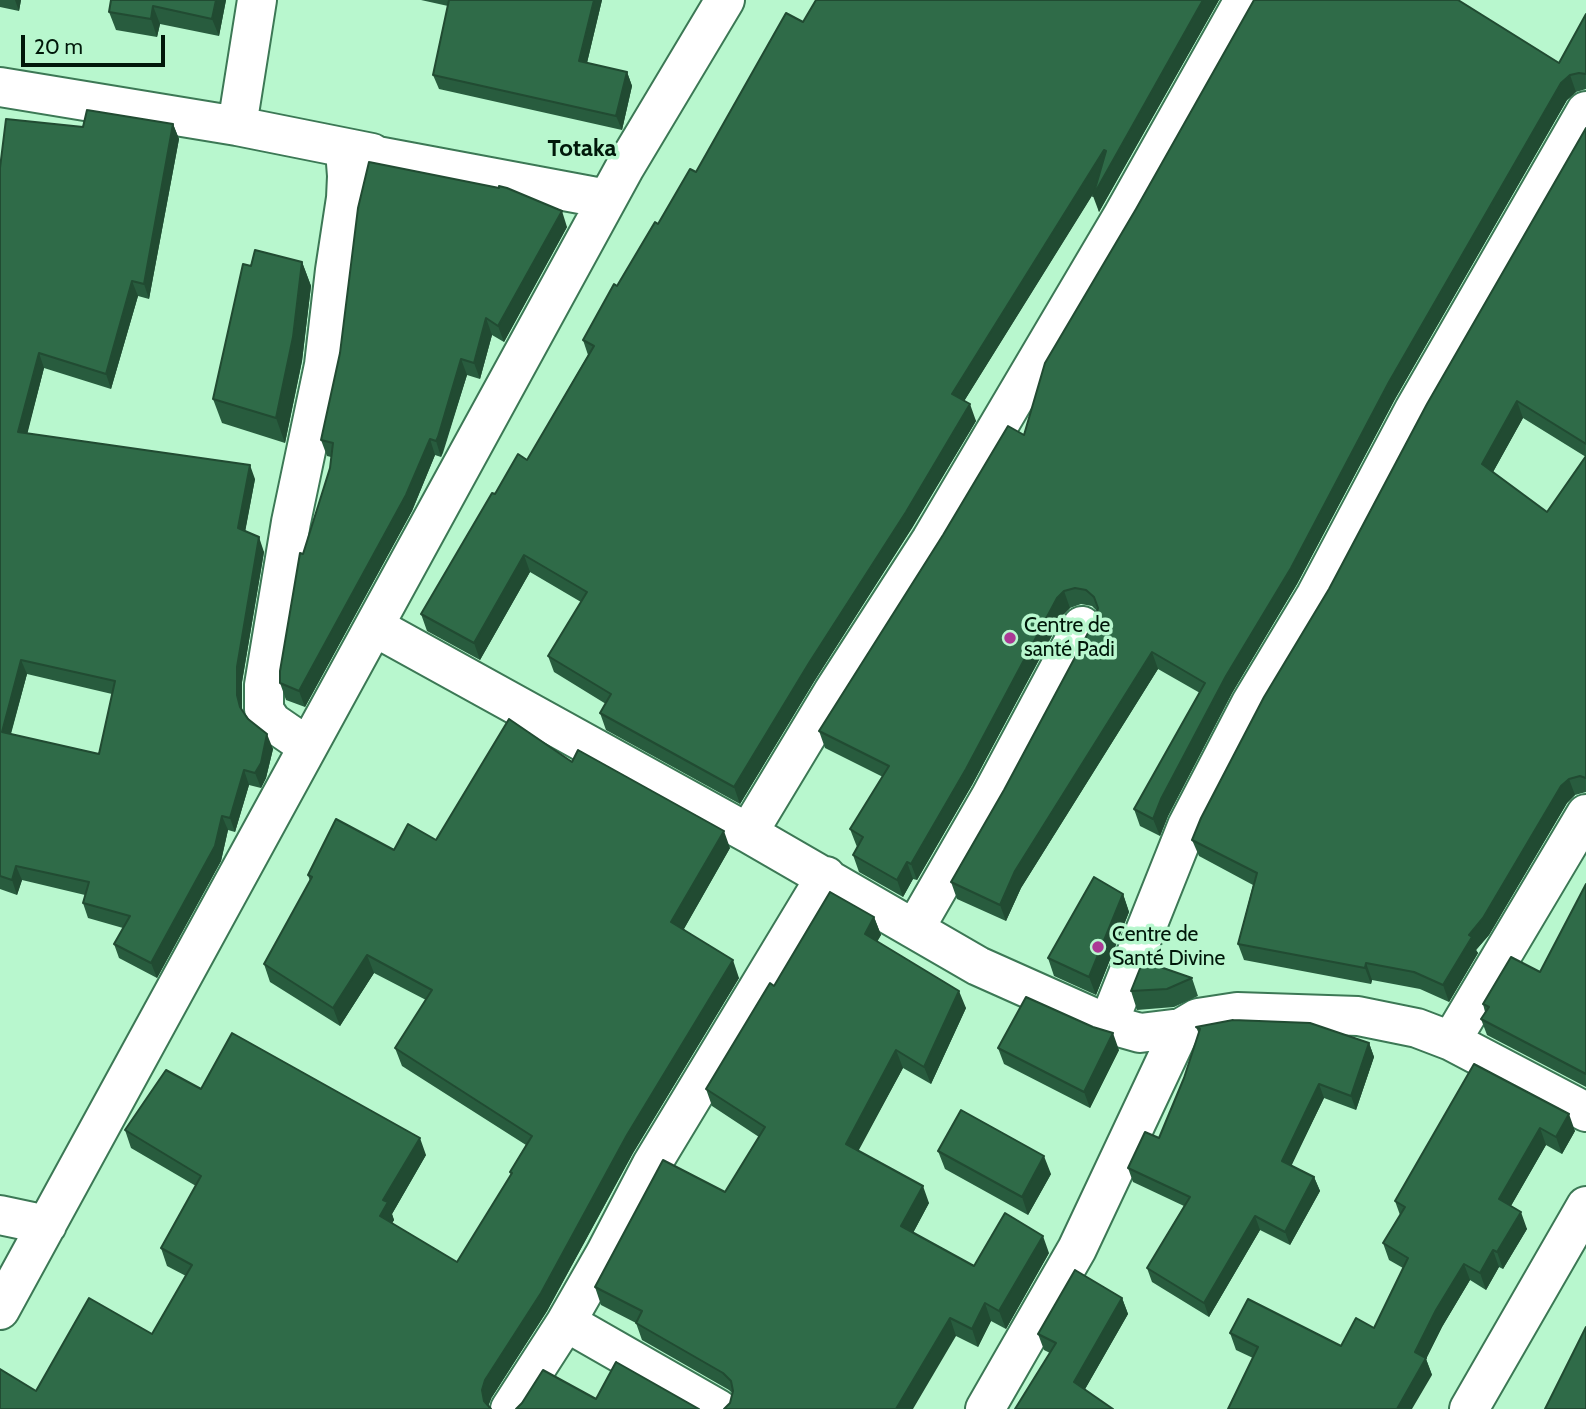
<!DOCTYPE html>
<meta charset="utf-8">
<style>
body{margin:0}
#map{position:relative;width:1586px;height:1409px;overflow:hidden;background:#b8f7ce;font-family:Cabin,sans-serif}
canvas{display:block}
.scale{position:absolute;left:21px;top:35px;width:144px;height:32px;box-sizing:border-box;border:4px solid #01180a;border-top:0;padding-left:9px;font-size:21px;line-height:24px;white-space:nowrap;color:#01180a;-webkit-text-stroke:5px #b8f7ce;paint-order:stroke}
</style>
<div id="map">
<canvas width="1586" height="1409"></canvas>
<div class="scale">20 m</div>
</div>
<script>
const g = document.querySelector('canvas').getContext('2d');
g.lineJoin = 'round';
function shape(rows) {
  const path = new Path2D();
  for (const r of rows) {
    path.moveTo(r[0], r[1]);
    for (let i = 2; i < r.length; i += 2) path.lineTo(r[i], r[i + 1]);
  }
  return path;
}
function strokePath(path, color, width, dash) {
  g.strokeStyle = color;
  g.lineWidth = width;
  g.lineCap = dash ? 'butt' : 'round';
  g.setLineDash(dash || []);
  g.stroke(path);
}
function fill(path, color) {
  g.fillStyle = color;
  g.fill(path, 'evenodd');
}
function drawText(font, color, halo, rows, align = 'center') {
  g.font = font + ' Cabin,sans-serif';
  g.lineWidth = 7;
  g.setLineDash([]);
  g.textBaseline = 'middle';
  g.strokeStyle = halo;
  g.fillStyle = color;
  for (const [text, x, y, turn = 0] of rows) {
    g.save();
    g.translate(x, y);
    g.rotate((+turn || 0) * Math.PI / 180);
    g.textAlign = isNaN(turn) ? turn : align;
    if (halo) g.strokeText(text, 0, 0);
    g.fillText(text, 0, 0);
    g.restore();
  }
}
const minor = shape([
 [1244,0,1123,215,931,540,833,692,748,833,978,966,1108,1024,1140,1033,1181,1028,1198,1018,1237,1012,1358,1016,1417,1028,1451,1041,1586,1112],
 [0,87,237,126,372,153],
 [237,126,257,0],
 [375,627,748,833],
 [307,746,272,722,264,710,264,685,291,522,324,365,335,270,346,198,347,176,345,150,607,199],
 [915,928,991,796,1082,626],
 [1108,1024,1187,826,1251,703,1316,595,1414,410,1586,111],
 [1451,1041,1586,814],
 [0,1215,47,1225],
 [0,1310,625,167,725,0],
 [566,1322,718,1409],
 [510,1409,566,1322,605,1254,652,1164,826,876],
 [985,1409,1077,1249,1181,1028],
 [1469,1409,1586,1206]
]);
strokePath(minor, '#3c7855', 42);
strokePath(minor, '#fff', 38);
fill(shape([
 [0,0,21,0,19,11,0,7],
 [111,0,226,0,219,36,160,24,157,37,116,30,109,12],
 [421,0,602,0,587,63,627,72,632,86,622,130,439,89,433,75,448,6],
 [1219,0,1099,212,1094,192,964,401,976,421,912,528,815,680,740,804,606,730,600,713,606,704,554,672,548,656,581,602,530,572,480,660,427,631,421,614,495,494,527,460,588,355,583,340,658,224,803,22],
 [1586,14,1586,89,1576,92,1567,100,1395,399,1297,584,1232,693,1168,816,1160,836,1140,826,1134,809,1200,693,1158,669,1021,888,1006,921,957,899,951,882,1004,790,1095,620,1097,611,1092,606,1081,604,1070,608,1063,615,972,785,917,880,913,879,903,897,859,872,853,855,857,847,850,829,883,777,825,748,819,731,1024,435,1136,209,1559,63],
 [173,124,179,139,149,299,138,296,111,389,44,368,27,433,255,479,245,531,264,552,242,682,242,710,273,749,266,778,261,788,249,785,235,832,228,830,221,861,157,978,119,958,114,944,123,928,88,918,83,903,85,895,22,880,17,895,0,889,0,168,83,127],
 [27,674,112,694,99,754,11,734],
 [1586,128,1586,792,1575,795,1567,803,1489,935,1476,950,1478,953,1449,1002,1420,989,1372,980,1371,984,1244,960,1238,944,1253,885,1199,856,1192,840,1329,589],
 [1523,418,1586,457,1547,512,1493,472],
 [499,188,567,227,504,342,492,335,480,379,467,375,443,453,441,457,435,455,412,511,305,707,286,700,280,683,303,554,330,468,331,457,327,456,321,440],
 [302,262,311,286,302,361,285,443,222,423,213,399],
 [572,762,730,848,684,929,739,978,633,1153,547,1311,492,1397,36,1391,152,1334,186,1276,167,1266,161,1248,196,1186,131,1148,125,1130,201,1089,426,1155,392,1214,394,1220,392,1223,457,1262,511,1175,510,1172,526,1145,402,1066,395,1048,426,1000,374,973,340,1026,270,982,264,964,310,881,308,875,394,850,436,840],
 [1586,884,1586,1087,1487,1035,1481,1019,1485,1012,1483,1004,1540,972],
 [1123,894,1129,912,1096,995,1054,976,1048,958],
 [874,917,881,935,877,941,966,1008,931,1084,903,1068,858,1150,929,1203,913,1233,974,1266,1049,1253,1006,1329,991,1321,978,1347,956,1336,730,1403,733,1394,729,1390,642,1340,636,1323,601,1305,595,1287,725,1192,759,1137,712,1106,706,1089,774,986],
 [1192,978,1198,996,1174,1007,1137,1010,1131,991],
 [1196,1027,1369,1043,1374,1057,1356,1110,1324,1098,1291,1165,1314,1177,1320,1191,1290,1245,1260,1230,1209,1317,1152,1282,1147,1268,1184,1206,1133,1182,1128,1168,1159,1138,1184,1078,1199,1034],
 [998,1048,1119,1050,1090,1108,1004,1064],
 [1474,1064,1575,1131,1562,1154,1546,1145,1511,1206,1527,1229,1503,1269,1499,1267,1486,1290,1470,1280,1442,1327,1426,1359,1432,1375,1253,1358,1236,1350,1230,1333,1341,1346,1374,1328,1403,1268,1389,1260,1383,1243,1400,1215,1395,1201],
 [938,1151,1051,1174,1028,1215,945,1169],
 [1122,1298,1128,1314,1085,1389,1015,1409,1050,1353,1044,1350,1038,1334]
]), '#285c3e');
fill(shape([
 [15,0,21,0,19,11],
 [216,0,226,0,219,36,212,19],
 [594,0,602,0,584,75,579,61],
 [1203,0,1219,0,1099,212,1093,196,1105,175,958,411,952,394,1104,150,1110,166],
 [153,6,160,24,157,37,151,19],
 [627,72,632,86,622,130,616,116],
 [1570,75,1576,92,1567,100,1395,399,1297,584,1232,693,1168,816,1160,836,1153,819,1161,799,1226,676,1389,382,1561,83],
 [173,124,179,139,149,299,144,284],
 [562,211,567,227,504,342,498,326],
 [302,262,311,286,302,361,285,443,276,418],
 [132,281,138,296,111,389,106,374],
 [486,318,492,335,480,379,474,363],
 [39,353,44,368,24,447,18,432],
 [461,359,467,375,441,457,436,441],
 [1517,401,1523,418,1488,481,1482,464],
 [970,404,976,421,912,528,815,680,740,804,734,787,809,663],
 [430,439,435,455,412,511,305,707,299,691],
 [250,465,255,479,243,543,238,528],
 [259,537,264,552,242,682,242,710,246,722,237,695,237,667],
 [524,555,530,572,480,660,474,643],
 [1064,591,1070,608,1063,615,972,785,917,880,911,864,1057,598],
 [1152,652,1158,669,1021,888,1006,921,1000,905,1015,871],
 [21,660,27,674,7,747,2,732],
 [267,734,273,749,266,778,261,788,255,773],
 [244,770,249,785,235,832,230,818],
 [1569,779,1575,795,1567,803,1489,935,1476,950,1478,953,1449,1002,1443,985,1469,935,1561,786],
 [222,816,228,830,221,861,157,978,151,963],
 [724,831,730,848,678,939,671,922],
 [907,862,913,879,903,897,897,880],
 [16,866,22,880,17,895,12,880],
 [1123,894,1129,912,1096,995,1089,977],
 [874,917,881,935,872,951,865,934],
 [367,955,374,973,340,1026,333,1008],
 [733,960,739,978,633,1153,547,1311,492,1397,488,1407,484,1401,482,1390,485,1380,627,1135],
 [1366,963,1372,980,1371,984,1365,968],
 [959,991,966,1008,931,1084,924,1067],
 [1113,1033,1119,1050,1090,1108,1084,1092],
 [1369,1043,1374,1057,1356,1110,1351,1096],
 [896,1050,903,1068,853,1161,846,1144],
 [1319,1084,1324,1098,1287,1175,1282,1161],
 [1569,1114,1575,1131,1562,1154,1556,1137],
 [1540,1128,1546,1145,1505,1216,1499,1199],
 [420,1138,426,1155,392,1214,394,1220,386,1234,380,1216,383,1200],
 [1044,1156,1051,1174,1028,1215,1022,1197],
 [1314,1177,1320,1191,1290,1245,1285,1232],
 [923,1186,929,1203,907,1244,901,1226],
 [1521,1212,1527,1229,1503,1269,1497,1252],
 [1255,1216,1260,1230,1209,1317,1204,1303],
 [1043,1236,1049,1253,1006,1329,999,1311],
 [1493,1250,1499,1267,1486,1290,1480,1273],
 [1464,1264,1470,1280,1442,1327,1426,1359,1432,1375,1412,1409,1397,1409,1415,1352,1436,1310],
 [1122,1298,1128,1314,1080,1398,1074,1382],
 [985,1303,991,1321,978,1347,972,1329],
 [950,1318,956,1336,913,1409,896,1409]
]), '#214b32');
const building = shape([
 [111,0,216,0,212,19,153,6,151,19,109,12,111,0],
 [449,0,594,0,579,61,627,72,616,116,433,75,449,0],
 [816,0,1203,0,1093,196,1106,151,1104,150,952,394,970,404,906,512,809,663,734,787,600,713,611,694,548,656,587,592,524,555,474,643,421,614,492,493,495,494,518,454,527,460,594,346,583,340,614,284,617,286,655,222,658,224,690,169,696,172,786,13,803,22,816,0],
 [1254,0,1458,0,1559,63,1586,14,1586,74,1579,73,1570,75,1561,83,1389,382,1291,568,1226,676,1161,799,1153,819,1134,809,1205,683,1152,652,1015,871,1000,905,951,882,1004,790,1095,620,1098,608,1094,597,1086,590,1075,588,1064,591,1057,598,966,769,911,864,907,862,897,880,853,855,863,837,850,829,889,766,819,731,943,535,1008,426,1024,435,1045,363,1136,209,1254,0],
 [87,110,173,124,144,284,132,281,106,374,39,353,18,432,250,465,238,528,259,537,237,667,237,695,240,707,248,719,267,734,261,763,255,773,244,770,230,818,222,816,215,846,151,963,114,944,130,916,83,903,89,882,16,866,12,880,0,876,0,168,6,119,83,127,87,110],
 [21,660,115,681,99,754,2,732,21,660],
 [1586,128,1586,444,1517,401,1482,464,1547,512,1586,456,1586,778,1580,776,1569,779,1561,786,1483,918,1469,935,1472,937,1443,985,1414,972,1366,963,1365,968,1238,944,1257,873,1192,840,1201,818,1264,697,1329,589,1427,404,1586,128],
 [369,162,499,188,499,186,507,188,562,211,498,326,486,318,474,363,461,359,438,437,436,441,430,439,406,495,299,691,280,683,280,671,300,553,303,554,330,468,333,443,321,440,340,353,358,208,369,162],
 [255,250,302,262,293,337,276,418,213,399,243,264,251,266,255,250],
 [509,719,572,762,578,750,724,831,671,922,733,960,627,1135,541,1293,485,1380,482,1390,484,1401,491,1409,0,1409,0,1369,36,1391,89,1298,152,1334,192,1265,161,1248,201,1176,125,1130,166,1070,201,1089,232,1033,420,1138,383,1200,388,1202,380,1216,457,1262,512,1173,510,1172,532,1136,395,1048,432,990,367,955,333,1008,264,964,312,877,308,875,336,819,394,850,408,824,436,840,509,719],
 [1094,877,1123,894,1089,977,1048,958,1094,877],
 [1586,884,1586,1074,1481,1019,1489,1007,1483,1004,1511,957,1540,972,1586,884],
 [830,892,874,917,865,934,959,991,924,1067,896,1050,846,1144,923,1186,901,1226,974,1266,1005,1213,1043,1236,999,1311,985,1303,972,1329,950,1318,896,1409,724,1409,730,1403,733,1391,731,1381,723,1373,636,1323,642,1311,595,1287,663,1160,725,1192,765,1127,706,1089,770,983,774,986,830,892],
 [1143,961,1192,978,1167,989,1131,991,1143,961],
 [1026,997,1093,1027,1113,1033,1084,1092,998,1048,1026,997],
 [1233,1020,1310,1023,1369,1043,1351,1096,1319,1084,1282,1161,1314,1177,1285,1232,1255,1216,1204,1303,1147,1268,1190,1197,1128,1168,1145,1132,1159,1138,1184,1078,1200,1029,1196,1027,1233,1020],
 [1474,1064,1569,1114,1556,1137,1540,1128,1499,1199,1521,1212,1497,1252,1493,1250,1480,1273,1464,1264,1436,1310,1415,1352,1426,1358,1397,1409,1228,1409,1258,1347,1230,1333,1248,1299,1341,1346,1356,1318,1374,1328,1408,1258,1383,1243,1405,1207,1395,1201,1474,1064],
 [961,1110,1044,1156,1022,1197,938,1151,961,1110],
 [1075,1270,1122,1298,1074,1382,1113,1409,1015,1409,1056,1343,1038,1334,1075,1270],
 [1586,1327,1586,1409,1545,1409,1586,1327],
 [616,1362,699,1409,516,1409,522,1403,543,1370,596,1399,616,1362]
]);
fill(building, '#2f6b48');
strokePath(building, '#214b32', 2);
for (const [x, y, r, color] of [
 [1010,638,7,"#ab3a95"],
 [1098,947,7,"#ab3a95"]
]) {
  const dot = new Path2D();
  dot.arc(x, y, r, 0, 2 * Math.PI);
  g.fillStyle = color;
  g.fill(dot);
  strokePath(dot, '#b8f7ce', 2.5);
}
drawText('21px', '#01180a', '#b8f7ce', [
 ["Centre de",1024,626],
 ["santé Padi",1024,650],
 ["Centre de",1112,935],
 ["Santé Divine",1112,959]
], 'left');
drawText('bold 24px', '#01180a', '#b8f7ce', [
 ["Totaka",582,149]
]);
</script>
